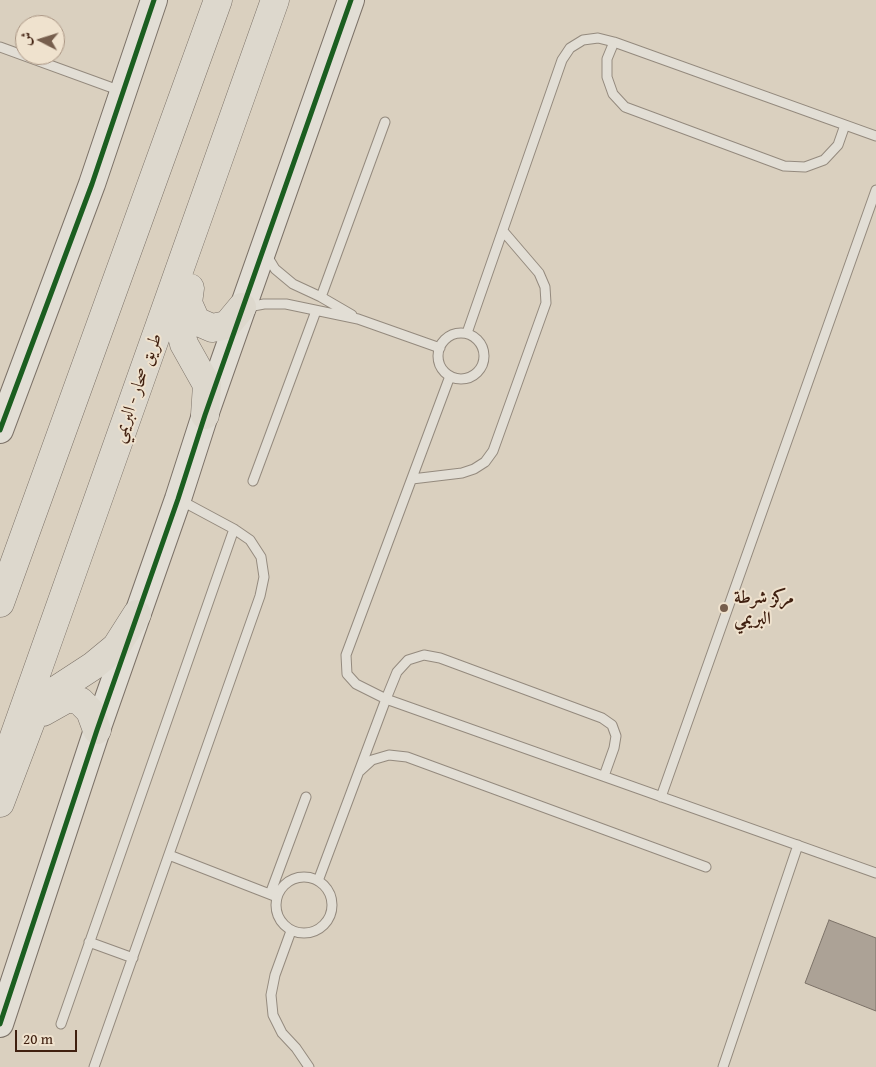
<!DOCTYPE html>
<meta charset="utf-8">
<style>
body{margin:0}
#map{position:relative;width:876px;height:1067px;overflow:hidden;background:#dad0bf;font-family:"Gentium Book Plus",Amiri,serif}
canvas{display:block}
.north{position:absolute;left:15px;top:15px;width:50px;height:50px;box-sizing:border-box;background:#efe2ce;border:1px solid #a99482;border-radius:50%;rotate:275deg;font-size:14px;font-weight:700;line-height:20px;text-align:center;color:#402010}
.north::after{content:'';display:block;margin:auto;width:18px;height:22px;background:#765e4d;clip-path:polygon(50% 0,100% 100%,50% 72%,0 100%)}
.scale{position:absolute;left:15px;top:1030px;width:62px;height:22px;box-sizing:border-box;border:2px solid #402010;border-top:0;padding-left:6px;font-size:15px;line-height:18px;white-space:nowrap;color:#402010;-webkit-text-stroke:4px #efe2ce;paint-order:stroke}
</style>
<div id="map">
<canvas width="876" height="1067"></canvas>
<div class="north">ش</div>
<div class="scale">20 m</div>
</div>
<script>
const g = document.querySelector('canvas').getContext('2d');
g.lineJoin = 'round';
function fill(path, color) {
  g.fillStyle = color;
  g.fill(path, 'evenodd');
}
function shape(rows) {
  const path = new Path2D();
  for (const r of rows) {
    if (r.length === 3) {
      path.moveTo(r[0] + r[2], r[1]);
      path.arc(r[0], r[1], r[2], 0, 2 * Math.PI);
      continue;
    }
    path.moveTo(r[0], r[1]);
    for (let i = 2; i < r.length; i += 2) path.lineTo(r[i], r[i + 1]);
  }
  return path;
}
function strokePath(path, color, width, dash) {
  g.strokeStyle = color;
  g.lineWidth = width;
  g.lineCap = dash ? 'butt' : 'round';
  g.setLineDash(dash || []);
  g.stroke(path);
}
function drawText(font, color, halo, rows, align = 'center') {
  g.font = font + ' "Gentium Book Plus",Amiri,serif';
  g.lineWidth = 4;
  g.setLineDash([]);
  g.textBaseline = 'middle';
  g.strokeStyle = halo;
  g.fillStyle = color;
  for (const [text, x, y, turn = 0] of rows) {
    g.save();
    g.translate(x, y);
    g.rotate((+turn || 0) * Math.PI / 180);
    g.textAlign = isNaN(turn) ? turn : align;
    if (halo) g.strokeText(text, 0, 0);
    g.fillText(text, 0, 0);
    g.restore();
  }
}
const building = shape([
 [829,920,876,938,876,1011,805,983,829,920]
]);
fill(building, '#aca296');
strokePath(building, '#7c7268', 1);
const lane = shape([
 [614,42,607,59,607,77,613,94,625,107,784,166,805,167,824,160,838,145,845,125],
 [0,47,121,91],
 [266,254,275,269,293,284,321,297,352,315],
 [321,297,385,122],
 [248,307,264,304,286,304,358,319,440,348],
 [467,333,562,60,570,48,583,40,598,38,614,42,876,136],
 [461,356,23],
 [450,376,346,655,347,674,356,684,386,699,876,873],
 [412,479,462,473,474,469,485,462,493,451,546,303,545,287,539,273,503,231],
 [253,481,316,311],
 [360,771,372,760,389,755,407,757,706,867],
 [661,797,876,190],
 [169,855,277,897],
 [304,905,28],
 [318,881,386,699,397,672,408,660,424,655,440,658,602,718,612,725,616,736,614,748,604,776],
 [270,894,306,797],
 [291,931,275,975,271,995,273,1015,282,1033,296,1048,309,1067],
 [89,942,133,958],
 [61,1024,234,529],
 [94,1067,260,596,264,577,261,557,250,540,234,529,180,500],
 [723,1067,798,845]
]);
const secondary = shape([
 [0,430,92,184,154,0],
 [0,1024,97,730,178,499,205,415,351,0]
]);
const highway = shape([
 [190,288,188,303,196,321,212,328,227,325,242,307],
 [183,291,179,325,184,344,207,385,205,415],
 [0,603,218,0],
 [43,712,68,698,80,701,90,711,97,730],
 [0,776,275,0],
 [0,803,33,716,47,696,93,666,116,647,137,614]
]);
strokePath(lane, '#948a7e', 11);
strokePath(secondary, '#7c7268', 28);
strokePath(highway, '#7c7268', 29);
strokePath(lane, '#e2ded5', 9);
strokePath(secondary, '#e2ded5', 26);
strokePath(highway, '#ddd8cd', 28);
strokePath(shape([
 [0,430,92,184,154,0],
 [0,1024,97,730,178,499,205,415,351,0]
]), '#1b5e20', 5);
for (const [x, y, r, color] of [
 [724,608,5,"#765e4d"]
]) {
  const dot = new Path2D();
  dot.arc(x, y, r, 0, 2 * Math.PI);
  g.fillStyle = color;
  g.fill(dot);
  strokePath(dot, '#efe2ce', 2);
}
drawText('18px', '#402010', '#efe2ce', [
 ["طريق صحار - البريمي",138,388,-70]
]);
drawText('bold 18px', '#402010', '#efe2ce', [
 ["مركز شرطة",734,598],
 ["البريمي",734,619]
], 'left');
</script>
